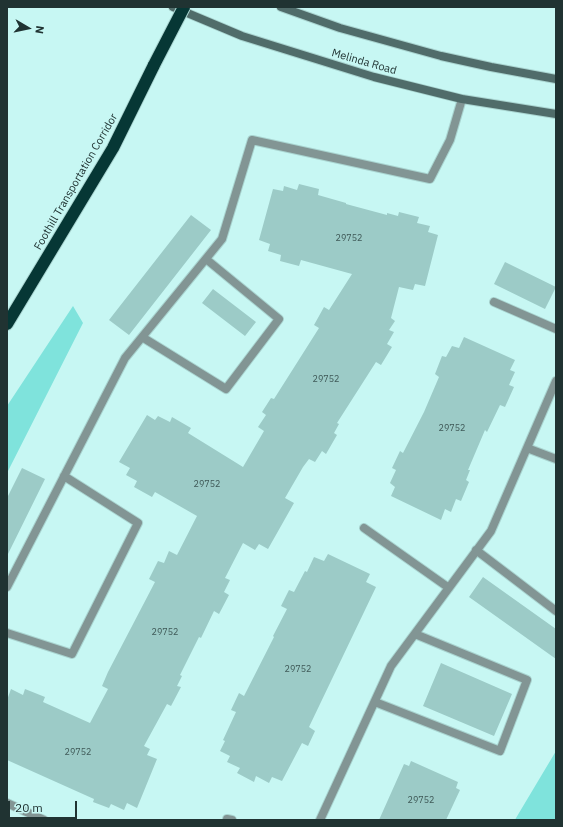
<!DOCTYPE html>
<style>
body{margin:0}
#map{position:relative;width:563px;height:827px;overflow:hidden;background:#c7f7f3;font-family:"IBM Plex Sans",sans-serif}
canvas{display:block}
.frame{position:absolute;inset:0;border:8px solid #203332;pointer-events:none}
.north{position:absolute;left:8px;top:8px;width:40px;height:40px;-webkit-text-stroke:3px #c7f7f3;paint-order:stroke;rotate:99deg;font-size:11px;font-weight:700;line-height:16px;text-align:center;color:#203332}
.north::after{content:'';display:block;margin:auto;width:14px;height:18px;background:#203332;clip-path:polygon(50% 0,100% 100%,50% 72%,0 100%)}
.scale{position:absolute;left:8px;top:801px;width:69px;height:18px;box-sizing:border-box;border:2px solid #203332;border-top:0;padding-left:5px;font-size:12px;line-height:14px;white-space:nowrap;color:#203332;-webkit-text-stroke:3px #c7f7f3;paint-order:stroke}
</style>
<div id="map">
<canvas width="563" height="827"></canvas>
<div class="frame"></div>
<div class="north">N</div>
<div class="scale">20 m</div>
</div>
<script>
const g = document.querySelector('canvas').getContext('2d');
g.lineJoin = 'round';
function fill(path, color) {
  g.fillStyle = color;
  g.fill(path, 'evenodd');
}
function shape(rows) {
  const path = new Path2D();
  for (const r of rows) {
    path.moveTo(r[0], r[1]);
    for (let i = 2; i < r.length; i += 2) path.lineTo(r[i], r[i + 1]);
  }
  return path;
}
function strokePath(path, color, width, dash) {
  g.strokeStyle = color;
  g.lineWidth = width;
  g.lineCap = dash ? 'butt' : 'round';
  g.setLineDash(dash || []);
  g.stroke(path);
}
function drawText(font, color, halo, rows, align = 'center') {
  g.font = font + ' "IBM Plex Sans",sans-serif';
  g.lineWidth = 3.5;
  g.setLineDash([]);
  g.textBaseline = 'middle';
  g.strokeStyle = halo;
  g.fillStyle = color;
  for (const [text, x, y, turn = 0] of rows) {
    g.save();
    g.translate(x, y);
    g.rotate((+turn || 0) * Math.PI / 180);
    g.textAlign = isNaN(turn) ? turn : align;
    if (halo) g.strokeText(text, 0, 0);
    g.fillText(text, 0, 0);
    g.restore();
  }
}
fill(shape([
 [73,306,83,323,7,473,7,406],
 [556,751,556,820,515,820,516,818]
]), '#7fe3dc');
fill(shape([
 [299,184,319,189,318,195,346,203,346,204,387,215,387,213,398,216,399,212,419,217,417,223,430,226,428,232,438,235,425,286,415,284,413,290,399,287,391,318,395,321,389,330,394,332,387,344,392,347,381,365,376,362,337,423,339,424,334,433,337,435,326,454,322,451,315,462,309,459,303,467,285,498,294,503,268,549,259,544,255,550,243,543,225,578,230,580,224,592,229,595,219,614,214,611,201,638,199,637,180,675,182,676,177,686,181,687,171,706,167,704,144,746,150,749,147,755,157,759,137,808,127,803,124,810,111,804,109,808,93,802,94,799,7,760,7,700,11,689,23,695,25,689,45,697,43,702,90,723,108,689,102,686,108,672,155,582,149,579,158,561,164,563,169,551,177,555,197,516,155,492,152,497,134,487,137,481,126,475,130,468,119,462,147,415,155,420,158,416,170,422,172,417,191,428,188,433,243,467,264,431,258,427,266,415,262,412,271,398,274,399,319,328,314,325,324,307,329,310,352,274,301,260,299,266,280,261,281,255,268,251,270,244,259,240,273,189,283,191,284,186,297,190],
 [191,215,211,230,129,335,109,320],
 [505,262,556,287,545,309,494,284],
 [213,289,256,322,245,336,202,303],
 [464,337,515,360,510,370,515,372,509,385,514,387,505,407,500,405,487,432,485,430,468,470,470,470,466,480,469,482,461,501,456,499,451,512,445,509,441,520,391,496,395,487,390,483,396,470,392,468,400,451,403,453,424,412,439,377,435,374,442,356,446,357,452,346,459,348],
 [22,468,45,479,7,556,7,498],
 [328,554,370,574,366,582,376,587,309,727,315,731,308,746,302,743,282,781,272,777,269,783,256,776,254,782,237,773,240,768,227,762,230,756,220,751,225,741,223,740,236,712,231,710,239,693,244,696,274,637,273,636,287,609,281,606,289,590,294,592,305,571,307,572,314,557,324,561],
 [483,577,556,629,556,659,469,597],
 [441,663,512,694,494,736,423,706],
 [411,761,458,782,456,788,460,790,446,820,379,820,404,764,409,766]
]), '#9ccbc7');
const service = shape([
 [494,302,556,329],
 [142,337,226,389,279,319,206,259],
 [527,448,556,459],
 [364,528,449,588],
 [476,550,556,611],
 [7,587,125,358,222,239,252,140,430,179,450,140,462,99],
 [7,633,72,654,138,523,64,476],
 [375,702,500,751,527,680,415,634],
 [7,803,44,820],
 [227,819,232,820],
 [320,820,391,666,491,531,556,381]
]);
const secondary = shape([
 [173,7,242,36,374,77,462,99,556,114],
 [281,7,340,28,441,56,491,67,556,79]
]);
const motorway = shape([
 [7,324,113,148,154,65]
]);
strokePath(service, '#a9d4d0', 10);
strokePath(secondary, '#a9d4d0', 10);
strokePath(motorway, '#a9d4d0', 14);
strokePath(service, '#829594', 8);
strokePath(secondary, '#506c6a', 8);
strokePath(motorway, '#063735', 12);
const motorwayBridge = shape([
 [154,65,184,7]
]);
strokePath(motorwayBridge, '#a9d4d0', 14, []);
strokePath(motorwayBridge, '#063735', 12);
drawText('9px', '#3f5957', null, [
 ["29752",349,238],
 ["29752",326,379],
 ["29752",452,428],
 ["29752",207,484],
 ["29752",165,632],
 ["29752",298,669],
 ["29752",78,752],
 ["29752",421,800]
]);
drawText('11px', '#203332', '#c7f7f3', [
 ["Melinda Road",364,62,16],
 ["Foothill Transportation Corridor",76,182,-60]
]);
</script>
